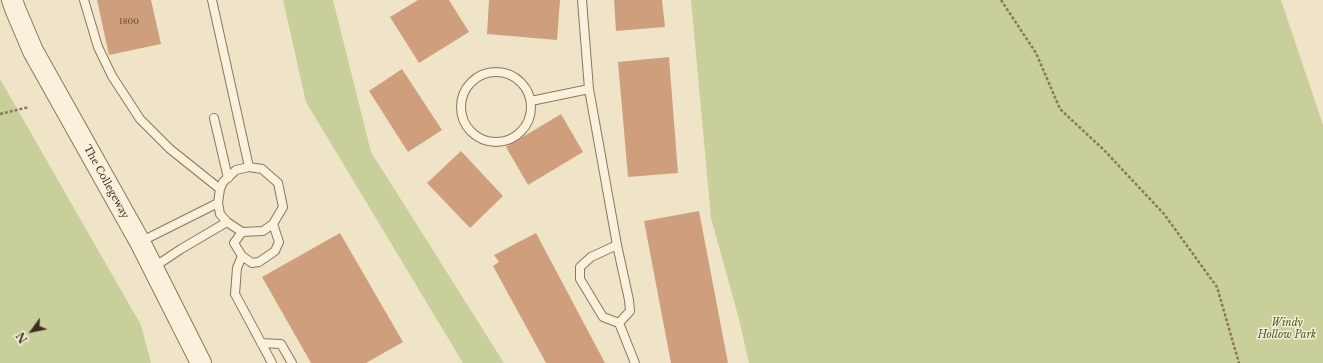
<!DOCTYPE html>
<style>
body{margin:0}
#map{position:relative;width:1323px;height:363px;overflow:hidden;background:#f0e4c8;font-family:"Libre Baskerville",serif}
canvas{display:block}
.north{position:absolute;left:12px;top:311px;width:40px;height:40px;-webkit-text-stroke:3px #f7eed8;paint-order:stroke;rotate:237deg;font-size:11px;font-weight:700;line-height:16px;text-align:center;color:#3d2e20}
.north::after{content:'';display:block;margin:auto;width:14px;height:18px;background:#3d2e20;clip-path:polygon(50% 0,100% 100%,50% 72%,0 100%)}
</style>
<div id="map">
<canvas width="1323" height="363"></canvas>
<div class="north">N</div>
</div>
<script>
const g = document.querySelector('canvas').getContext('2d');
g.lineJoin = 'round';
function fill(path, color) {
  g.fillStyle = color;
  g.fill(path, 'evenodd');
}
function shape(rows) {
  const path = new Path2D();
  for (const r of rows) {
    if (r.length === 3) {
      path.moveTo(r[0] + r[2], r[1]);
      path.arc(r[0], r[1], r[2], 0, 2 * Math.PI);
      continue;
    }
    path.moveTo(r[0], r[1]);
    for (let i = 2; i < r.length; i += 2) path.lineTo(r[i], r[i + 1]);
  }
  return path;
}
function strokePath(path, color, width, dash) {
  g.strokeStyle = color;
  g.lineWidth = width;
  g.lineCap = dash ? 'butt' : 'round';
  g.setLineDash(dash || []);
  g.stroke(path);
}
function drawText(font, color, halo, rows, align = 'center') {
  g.font = font + ' "Libre Baskerville",serif';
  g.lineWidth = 3;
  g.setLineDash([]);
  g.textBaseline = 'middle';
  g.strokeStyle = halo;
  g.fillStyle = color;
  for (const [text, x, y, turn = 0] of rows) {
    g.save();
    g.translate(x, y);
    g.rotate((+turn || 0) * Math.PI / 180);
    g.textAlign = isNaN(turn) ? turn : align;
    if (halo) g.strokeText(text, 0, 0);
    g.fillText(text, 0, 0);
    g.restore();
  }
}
fill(shape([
 [283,0,333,0,371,152,504,363,463,363,306,102],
 [691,0,1281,0,1323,125,1323,363,749,363,739,319,711,218],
 [0,79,141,325,151,363,0,363]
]), '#c9cf9b');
fill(shape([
 [97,0,151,0,161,44,109,55],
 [418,0,449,0,469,32,419,63,390,17],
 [489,0,560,0,557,40,487,34],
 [614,0,662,0,665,27,616,31],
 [669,57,678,173,628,177,618,62],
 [402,69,442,130,408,152,369,91],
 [561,114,583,152,528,185,506,147],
 [461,151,503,196,470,228,427,183],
 [699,211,728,363,671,363,644,221],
 [340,233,403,342,366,363,311,363,262,277],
 [536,233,605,363,546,363,493,266,499,262,494,255]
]), '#cf9f7d');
const service = shape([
 [84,0,98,47,112,76,140,119,170,149,220,189],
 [212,0,249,167],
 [582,0,589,89,617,245],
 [496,107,35],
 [531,101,589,89],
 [214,118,228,178],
 [249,167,262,169,278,183,283,207,273,224,263,231,242,232,227,222,220,214,218,203,220,189,223,182,236,170,249,167],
 [242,232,234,243,242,256,237,268,235,294,272,363],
 [140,242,218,203],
 [617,245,629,300,630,311,619,323,603,317,580,279,580,267,591,257,617,245],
 [242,256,252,263,259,262,275,251,279,242,273,224],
 [154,267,181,249,227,222],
 [619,323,635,363],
 [261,343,281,344,292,363]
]);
const tertiary = shape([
 [12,0,16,11,33,51,140,242,201,363]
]);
strokePath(service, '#8d765c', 10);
strokePath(tertiary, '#8d765c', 22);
strokePath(shape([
 [1001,0,1036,53,1060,109,1104,150,1164,214,1217,287,1239,363],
 [0,114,29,107]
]), '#8d765c', 2.5, [3, 2]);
strokePath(service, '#faf1dc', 8);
strokePath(tertiary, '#faf1dc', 20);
drawText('8px', '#624a37', null, [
 ["1800",129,22]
]);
drawText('10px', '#3d2e20', '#f7eed8', [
 ["The Collegeway",106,182,61]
]);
drawText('italic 10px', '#4d5a26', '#f7eed8', [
 ["Windy",1287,323],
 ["Hollow Park",1287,335]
]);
</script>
